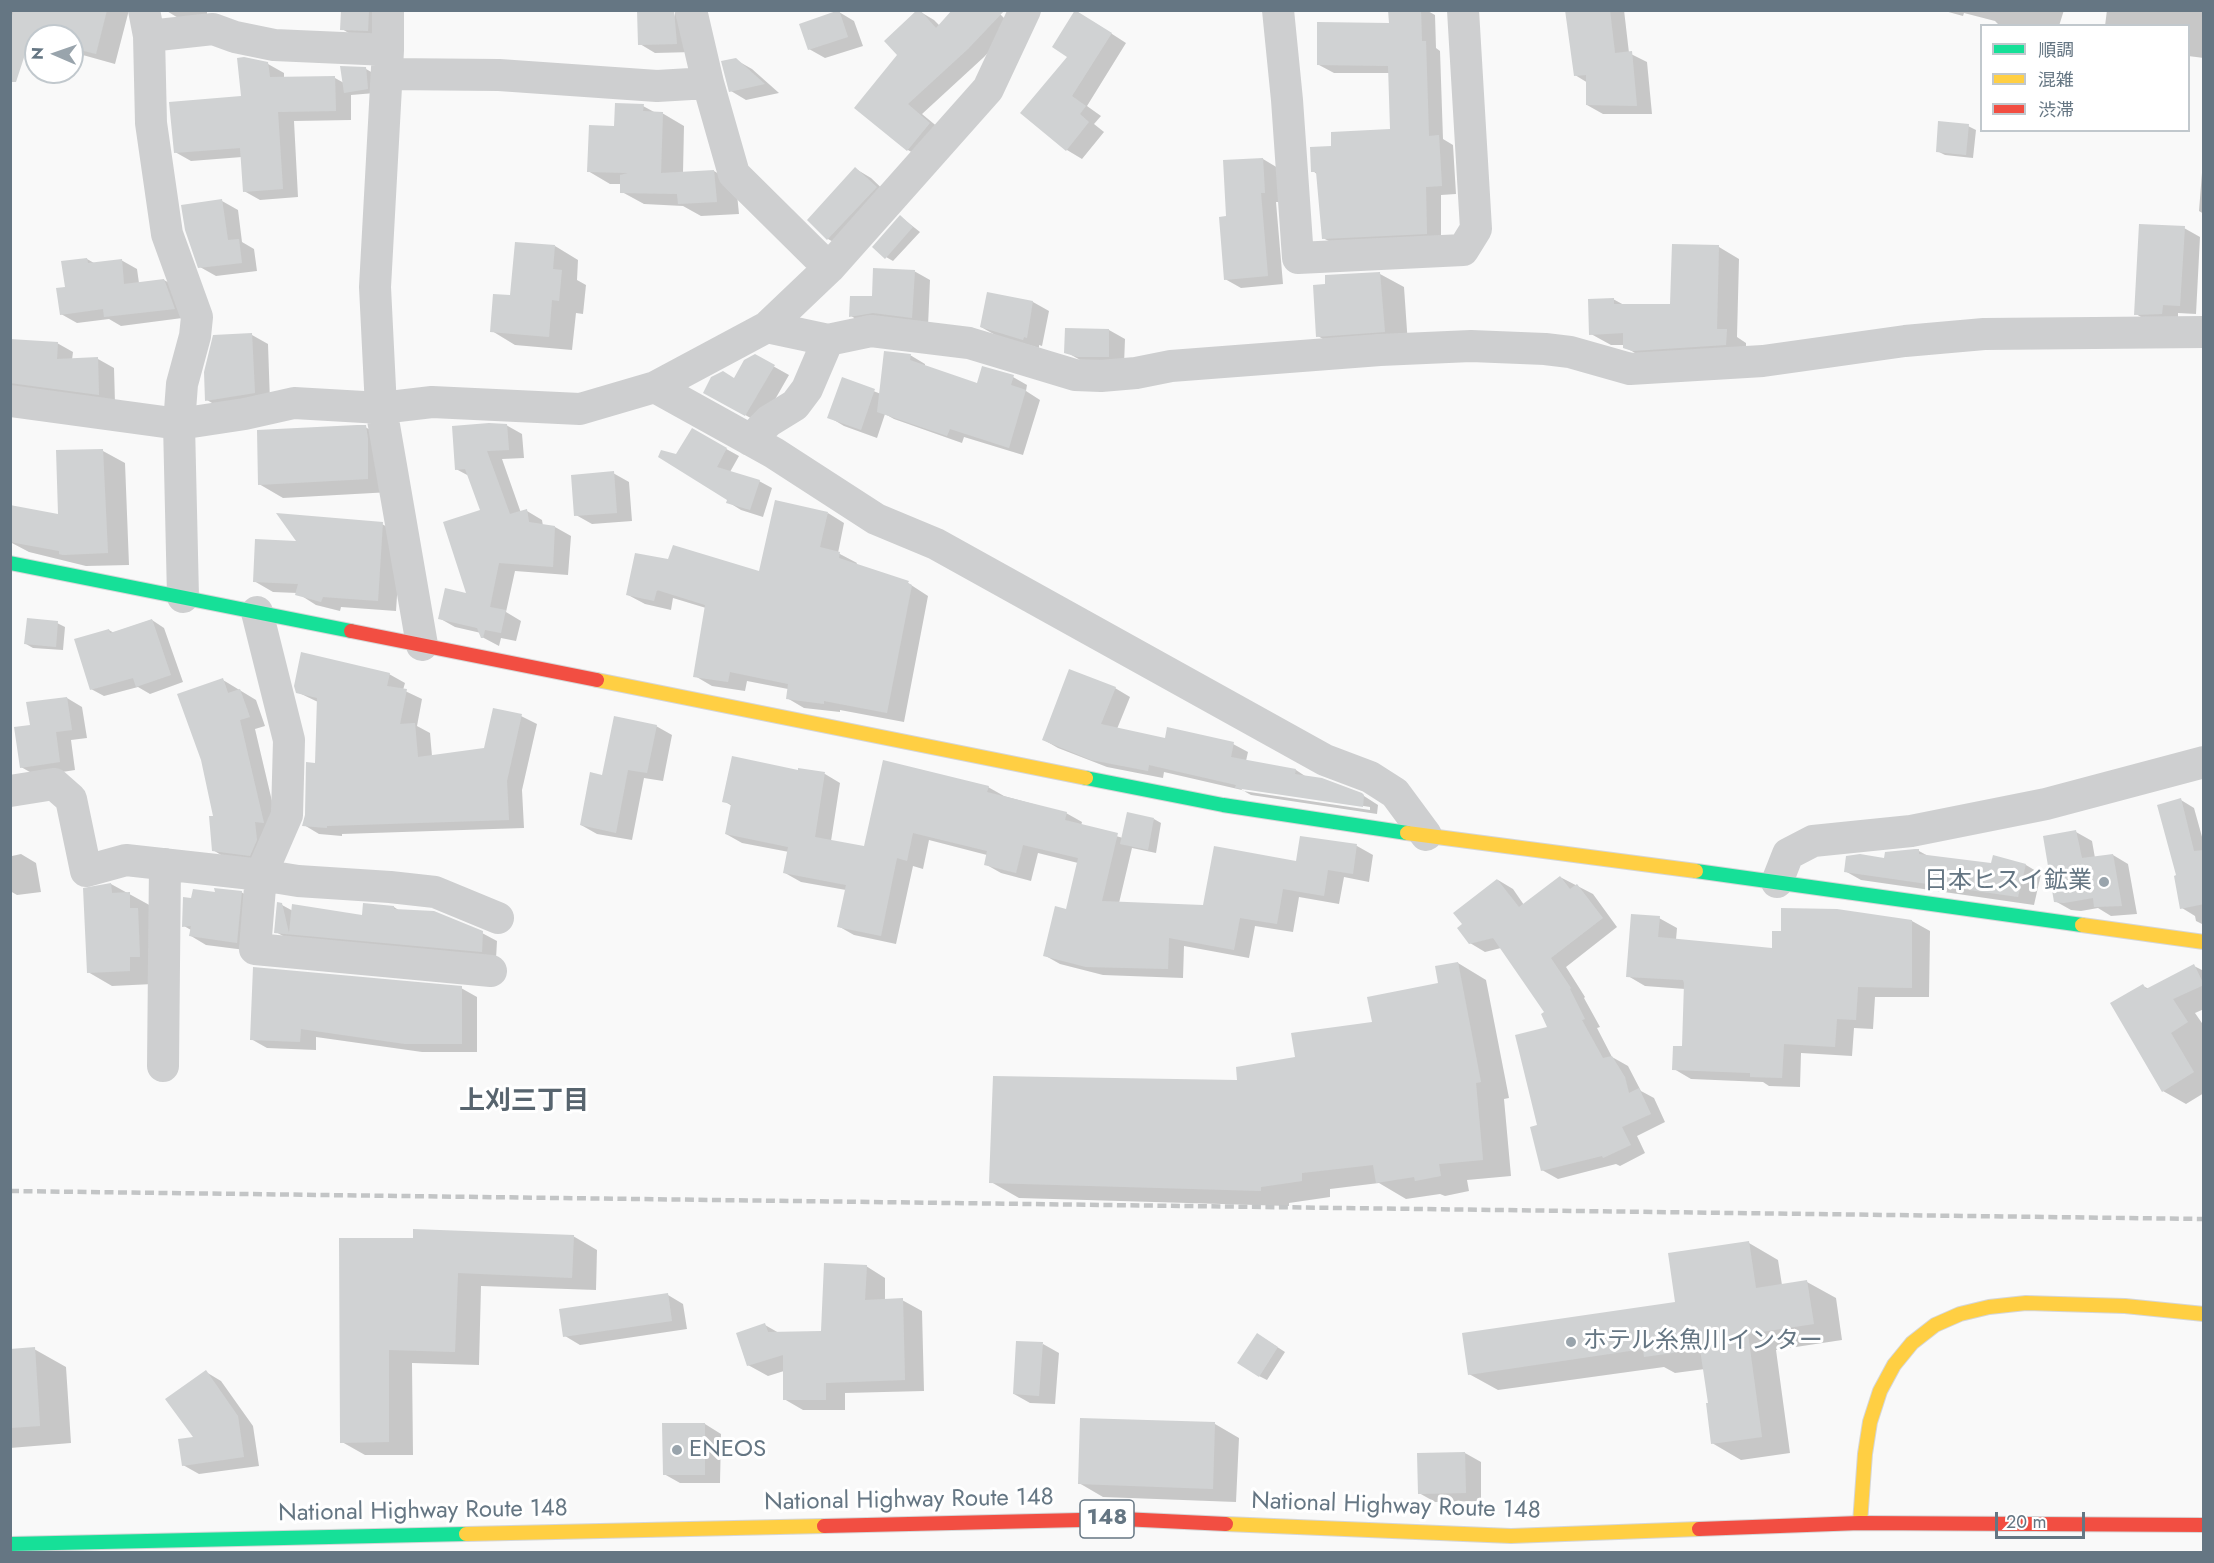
<!DOCTYPE html>
<meta charset="utf-8">
<style>
body{margin:0}
#map{position:relative;width:2214px;height:1563px;overflow:hidden;background:#f9f9f9;font-family:Jost,"Noto Sans JP",sans-serif}
canvas{display:block}
.frame{position:absolute;inset:0;border:12px solid #657683;pointer-events:none}
.legend{position:absolute;left:1980px;top:24px;width:210px;height:108px;box-sizing:border-box;background:#fff;border:2px solid #c1c8cd;margin:0;padding:8px 10px;list-style:none;font-size:18px;color:#657683}
.legend li{display:flex;align-items:center;gap:12px;height:30px}
.legend b{width:30px;border:2px solid #c1c8cd}
.north{position:absolute;left:24px;top:24px;width:60px;height:60px;box-sizing:border-box;background:#fff;border:2px solid #c1c8cd;border-radius:50%;rotate:272deg;font-size:16px;font-weight:700;line-height:24px;text-align:center;color:#657683}
.north::after{content:'';display:block;margin:auto;width:21px;height:27px;background:#99a4ac;clip-path:polygon(50% 0,100% 100%,50% 72%,0 100%)}
.scale{position:absolute;left:1995px;top:1512px;width:90px;height:27px;box-sizing:border-box;border:3px solid #657683;border-top:0;padding-left:8px;font-size:18px;line-height:21px;white-space:nowrap;color:#657683;-webkit-text-stroke:4px #fff;paint-order:stroke}
</style>
<div id="map">
<canvas width="2214" height="1563"></canvas>
<div class="frame"></div>
<ul class="legend">
<li><b style="height:8px;background:#16e098"></b>順調</li>
<li><b style="height:8px;background:#ffcf43"></b>混雑</li>
<li><b style="height:8px;background:#f24e42"></b>渋滞</li>
</ul>
<div class="north">N</div>
<div class="scale">20 m</div>
</div>
<script>
const g = document.querySelector('canvas').getContext('2d');
g.lineJoin = 'round';
function fill(path, color) {
  g.fillStyle = color;
  g.fill(path, 'evenodd');
}
function shape(rows) {
  const path = new Path2D();
  for (const r of rows) {
    path.moveTo(r[0], r[1]);
    for (let i = 2; i < r.length; i += 2) path.lineTo(r[i], r[i + 1]);
  }
  return path;
}
function strokePath(path, color, width, dash) {
  g.strokeStyle = color;
  g.lineWidth = width;
  g.lineCap = dash ? 'butt' : 'round';
  g.setLineDash(dash || []);
  g.stroke(path);
}
function drawText(font, color, halo, rows, align = 'center') {
  g.font = font + ' Jost,"Noto Sans JP",sans-serif';
  g.lineWidth = 6;
  g.setLineDash([]);
  g.textBaseline = 'middle';
  g.strokeStyle = halo;
  g.fillStyle = color;
  for (const [text, x, y, turn = 0] of rows) {
    g.save();
    g.translate(x, y);
    g.rotate((+turn || 0) * Math.PI / 180);
    g.textAlign = isNaN(turn) ? turn : align;
    if (halo) g.strokeText(text, 0, 0);
    g.fillText(text, 0, 0);
    g.restore();
  }
}
fill(shape([
 [10,10,129,10,115,64,72,52,72,36,36,36,36,53,26,50,10,20],
 [165,10,207,10,207,14,180,19],
 [343,10,385,10,383,39,357,38,342,29],
 [676,10,691,10,693,52,655,53,640,44,673,21],
 [996,10,1013,27,984,57,922,114,945,133,923,159,908,150,856,108,899,55,919,11,934,20,940,26],
 [1390,10,1426,10,1435,15,1436,48,1440,51,1443,139,1453,145,1456,194,1441,195,1441,241,1338,246,1323,238,1318,175,1313,171,1333,148,1392,131,1390,73,1334,73,1319,65,1390,24],
 [1567,10,1624,10,1629,53,1647,62,1652,114,1603,114,1587,105,1588,83,1575,75],
 [1941,10,2064,10,2059,26,2000,26,1995,21,1964,13,1963,16],
 [2107,10,2204,10,2204,58,2188,56,2188,26,2105,26],
 [839,12,854,21,863,46,825,58,809,49],
 [1092,21,1126,43,1087,106,1101,116,1094,124,1104,132,1082,159,1067,150,1069,56],
 [736,60,752,69,779,93,746,100,731,91],
 [268,64,284,73,284,78,335,78,344,83,366,69,373,73,375,93,351,95,351,120,294,121,298,197,260,200,244,191,242,157,191,161,175,152,243,98],
 [643,106,656,113,662,113,684,126,683,173,714,171,736,184,739,214,701,216,683,206,644,204,622,192,622,184,610,184,588,171,616,128],
 [1968,126,1976,130,1973,158,1945,155,1937,151],
 [1263,159,1278,168,1280,202,1276,202,1283,284,1241,288,1225,279,1227,217],
 [2203,160,2204,160,2204,214,2199,211],
 [856,169,871,178,891,197,844,248,828,239,809,220],
 [222,201,238,210,242,242,254,249,257,271,216,276,200,267],
 [901,217,920,232,893,261,886,257],
 [2184,228,2200,237,2196,314,2178,313,2178,323,2151,323,2136,314],
 [1674,245,1719,247,1739,259,1737,337,1746,343,1746,356,1645,359,1625,347,1625,345,1611,345,1591,334,1613,299,1624,305,1672,305],
 [555,246,578,260,577,280,586,285,583,314,576,313,572,350,515,345,492,331,511,297],
 [87,259,94,263,121,260,137,269,139,283,164,280,180,289,190,317,121,326,109,319,77,323,61,314,66,288],
 [914,271,930,280,928,326,866,325,851,316,874,298],
 [1380,274,1404,287,1408,345,1341,350,1318,336],
 [988,294,1033,302,1049,311,1042,346,1039,345,1039,348,997,336,981,327],
 [1109,330,1125,339,1124,365,1082,361,1066,352],
 [252,335,268,344,270,402,222,409,207,400],
 [10,341,57,343,73,352,72,360,98,359,114,368,115,403,10,399],
 [910,355,925,364,925,367,978,385,1013,377,1027,385,1026,391,1040,400,1023,455,964,437,962,443,894,419,885,414,877,438,844,426,829,417,843,379,881,394],
 [755,356,789,375,761,424,705,392,735,380],
 [506,425,522,434,524,458,502,459,521,513,527,511,542,520,543,526,555,527,571,536,568,575,515,571,506,612,521,621,516,641,501,638,499,646,482,637,481,633,455,627,439,618,468,595,482,511,469,476,456,469],
 [365,427,389,440,391,492,283,498,259,484],
 [692,430,739,456,730,472,759,481,772,488,763,517,741,510,728,502,729,499,676,456],
 [103,451,125,463,129,565,86,566,29,552,10,542,60,516],
 [613,473,629,482,632,521,592,524,576,515],
 [828,513,844,523,838,553,857,563,856,565,908,583,928,596,904,722,840,710,840,712,804,708,787,698,788,689,747,681,745,691,712,686,695,676,706,608,673,598,671,610,645,604,628,595,760,573],
 [382,524,401,535,396,611,341,607,340,611,316,605,297,593,273,592,254,581,299,543],
 [152,620,164,628,183,682,150,694,138,687,104,696,91,689,109,630,114,633],
 [57,623,65,627,63,650,33,648,26,644],
 [389,674,405,683,403,690,422,699,417,726,430,733,432,756,485,750,521,716,537,724,522,790,524,828,342,834,342,836,319,834,304,825,316,764,318,702,297,692],
 [223,680,256,700,265,726,255,729,279,831,266,864,229,860,213,850],
 [1115,688,1130,697,1117,729,1166,740,1233,744,1248,752,1246,761,1296,770,1308,778,1364,796,1378,805,1377,814,1251,795,1242,790,1164,772,1163,778,1107,767,1058,748,1044,740],
 [1240,787,1370,807,1370,810,1243,791],
 [67,698,82,707,87,738,71,740,75,770,37,776,21,767,31,726],
 [656,726,672,735,663,781,644,778,632,840,597,834,581,825,604,777],
 [799,772,825,774,840,783,831,841,865,847,988,787,1004,796,1066,813,1082,822,1081,826,1123,838,1154,819,1161,823,1156,853,1132,848,1119,903,1205,906,1297,863,1301,837,1357,846,1373,855,1369,882,1344,877,1339,904,1299,897,1293,932,1255,926,1249,958,1184,946,1183,978,1103,975,1060,964,1044,955,1067,911,1078,863,1038,853,1031,881,1001,873,985,864,987,855,929,840,923,869,913,866,896,944,854,935,838,926,846,890,801,882,785,873,789,852,742,843,726,834,732,806,724,801],
 [2181,800,2194,808,2204,844,2204,925,2196,921,2195,916,2182,908,2178,877],
 [2076,832,2092,841,2095,858,2113,855,2128,864,2137,914,2111,916,2098,908,2081,911,2071,910,2055,901],
 [10,847,12,856,21,854,36,863,41,892,17,895,10,891],
 [1919,851,1930,857,1992,864,1994,857,2026,865,2041,874,2034,905,1861,880,1845,871],
 [1560,877,1593,894,1617,927,1566,967,1585,997,1584,998,1600,1027,1597,1028,1612,1057,1628,1066,1641,1091,1654,1098,1665,1122,1637,1136,1645,1153,1620,1166,1616,1164,1558,1179,1542,1170,1539,1126,1550,1028,1547,1013,1501,948,1485,952,1470,943,1498,880,1513,889,1524,905],
 [111,884,153,907,153,984,112,986,88,972],
 [241,892,257,901,253,951,206,945,191,936,191,930,184,926,193,900,216,893],
 [282,905,293,911,363,916,394,907,400,911,482,933,497,941,496,959,290,940,276,932],
 [1659,918,1677,928,1676,940,1773,949,1912,921,1930,931,1929,997,1875,997,1873,1029,1854,1028,1852,1056,1801,1053,1800,1087,1769,1086,1763,1082,1691,1079,1674,1069,1683,1048,1685,989,1645,986,1628,976],
 [1458,963,1486,980,1509,1098,1504,1099,1511,1176,1467,1180,1469,1191,1445,1196,1440,1194,1406,1199,1379,1183,1330,1189,1330,1197,1289,1203,1289,1206,1019,1198,991,1182,1297,1058,1374,1024,1439,984],
 [2194,966,2204,971,2204,1009,2195,1013,2204,1026,2204,1093,2186,1104,2163,1091,2143,986,2149,989],
 [461,988,477,997,477,1052,422,1052,316,1037,316,1050,267,1048,251,1039],
 [573,1236,597,1250,596,1290,481,1286,479,1365,412,1363,413,1455,365,1455,342,1442,341,1240],
 [1749,1243,1778,1260,1782,1285,1807,1282,1836,1298,1842,1340,1776,1350,1790,1453,1741,1460,1712,1443,1710,1404,1705,1369,1675,1373,1664,1367,1498,1390,1469,1374,1676,1304],
 [866,1266,885,1278,885,1300,902,1300,922,1311,924,1391,845,1393,845,1410,803,1410,784,1399,784,1371,768,1376,748,1365,765,1325,779,1333,822,1333],
 [668,1295,683,1304,687,1329,580,1345,565,1336],
 [1265,1339,1285,1352,1267,1380,1259,1376],
 [1043,1344,1059,1353,1055,1404,1030,1403,1014,1394],
 [34,1349,66,1367,71,1443,10,1448,10,1351],
 [206,1372,221,1381,253,1426,259,1466,199,1474,183,1465,195,1438],
 [705,1424,721,1434,720,1483,680,1483,664,1474],
 [1215,1424,1239,1438,1236,1502,1103,1497,1079,1483],
 [1465,1453,1481,1462,1481,1501,1435,1502,1419,1493]
]), '#0003');
fill(shape([
 [14,10,107,10,96,54,72,48,72,36,31,36,16,82,10,82,10,21],
 [341,10,369,10,368,31,340,30],
 [637,10,674,10,677,44,638,45],
 [839,10,848,37,808,50,799,24],
 [917,10,920,10,936,28,952,10,1005,10,968,49,908,104,930,123,907,151,854,108,897,55,884,41],
 [1075,10,1112,33,1072,96,1086,106,1080,114,1089,122,1066,151,1020,113,1067,57,1052,47],
 [1388,10,1421,10,1422,41,1426,41,1429,136,1439,135,1442,186,1426,187,1427,234,1322,239,1316,172,1311,172,1310,147,1331,146,1331,132,1390,129,1388,66,1317,65,1317,22,1389,23],
 [1565,10,1610,10,1615,53,1632,51,1637,106,1586,105,1586,75,1574,76],
 [244,57,268,62,270,77,335,76,336,111,278,112,283,189,243,192,240,148,174,153,169,102,241,96,237,58],
 [736,58,765,84,729,92,721,61],
 [340,66,366,67,368,89,344,93],
 [615,103,644,104,643,111,663,112,661,173,714,170,717,202,678,204,677,194,620,193,620,175,628,173,587,172,589,125,614,126],
 [1938,121,1969,124,1966,155,1936,152],
 [1263,158,1265,193,1261,193,1268,276,1224,280,1219,217,1226,216,1223,160],
 [855,167,877,187,827,240,807,220],
 [222,199,228,240,239,239,242,263,198,268,185,230,181,205],
 [900,215,913,227,885,259,872,247],
 [2139,224,2185,226,2180,306,2163,305,2162,314,2134,315],
 [515,242,555,245,553,269,562,270,559,301,552,300,549,337,490,332,493,294,510,295],
 [1672,244,1719,245,1717,329,1727,329,1726,345,1632,351,1623,348,1623,333,1589,335,1588,299,1614,298,1614,304,1670,304],
 [87,258,88,263,122,259,124,284,164,279,175,309,104,317,103,309,60,315,56,288,65,287,61,261],
 [873,268,915,270,912,318,873,313,849,317,850,296,872,296],
 [1380,272,1385,332,1316,337,1313,285,1325,284,1325,275],
 [987,292,1033,301,1027,338,1024,337,1023,340,980,327],
 [1065,328,1109,329,1109,357,1078,357,1064,353],
 [252,333,255,393,205,401,204,372,213,335],
 [10,339,58,342,57,359,98,357,99,395,10,383],
 [884,351,911,354,910,360,977,383,982,366,1014,375,1011,385,1026,390,1009,448,950,429,947,436,877,412],
 [755,354,775,365,745,416,703,393,711,377,723,371,734,378,744,360],
 [842,377,875,389,861,430,827,418],
 [489,423,507,424,509,450,487,451,510,514,527,509,529,522,555,526,553,567,499,563,490,607,506,610,501,633,485,630,483,638,481,638,477,628,438,619,445,588,466,593,443,522,480,510,465,469,455,470,452,426],
 [357,425,366,425,368,439,368,479,258,485,257,430],
 [692,428,727,448,717,467,760,480,750,510,726,503,727,500,658,457,661,450,676,454],
 [103,449,108,553,63,555,59,554,59,551,10,542,10,505,58,514,56,450],
 [614,471,617,513,574,516,571,475],
 [775,500,828,512,820,547,840,552,839,558,909,581,908,583,912,585,887,713,824,701,824,704,786,699,788,684,730,672,728,682,693,677,705,605,657,590,654,601,626,595,635,553,668,559,673,545,759,571],
 [276,513,383,522,378,601,323,597,321,602,295,595,298,584,253,582,255,539,296,541],
 [27,618,58,621,56,647,24,644],
 [152,619,171,675,136,687,133,678,90,690,74,639,109,629,110,633],
 [301,652,390,673,387,686,407,689,400,724,415,723,418,757,484,748,493,708,522,714,507,781,509,820,327,826,327,828,302,826,305,815,306,762,315,763,317,698,296,693,294,686],
 [1069,669,1116,687,1101,724,1165,738,1167,727,1234,742,1231,757,1296,769,1295,774,1322,778,1362,793,1364,795,1363,807,1235,788,1236,785,1149,765,1148,771,1091,760,1042,740],
 [223,678,228,693,240,689,250,717,240,720,264,823,255,822,257,840,250,856,212,851,209,816,213,816,201,760,177,694],
 [67,697,72,730,56,732,60,762,20,768,14,727,30,725,26,702],
 [614,716,657,725,647,773,628,770,616,833,580,825,590,772,602,775],
 [732,756,798,770,798,768,825,772,815,837,864,846,883,760,989,786,987,792,1067,812,1065,820,1118,833,1102,901,1203,905,1214,846,1296,861,1300,836,1357,844,1353,874,1328,870,1324,896,1283,889,1277,924,1240,918,1234,950,1169,938,1168,969,1086,967,1043,956,1055,906,1066,909,1078,858,1023,845,1016,873,984,865,987,851,913,833,907,861,897,858,881,936,837,927,846,885,783,873,788,847,725,834,731,804,722,802],
 [2181,798,2194,851,2204,850,2204,904,2180,909,2174,876,2176,875,2157,805],
 [1127,812,1154,818,1148,850,1120,844],
 [2076,830,2082,858,2113,854,2122,906,2094,907,2093,898,2064,903,2054,902,2043,836],
 [1915,849,1919,849,1919,854,1991,863,1993,855,2026,864,2018,897,1844,872,1846,856,1860,854,1884,858,1885,852],
 [1560,876,1570,889,1577,884,1603,918,1551,958,1571,988,1570,989,1585,1019,1582,1020,1603,1058,1612,1056,1625,1077,1629,1093,1639,1088,1651,1114,1622,1127,1631,1145,1603,1158,1602,1156,1541,1171,1530,1127,1537,1125,1515,1035,1547,1027,1541,1014,1544,1012,1493,938,1469,944,1457,928,1462,924,1453,913,1497,879,1519,907],
 [111,883,112,893,130,892,130,908,138,908,140,957,130,957,130,971,87,973,83,888],
 [214,888,242,891,237,943,189,936,191,926,182,927,183,897,191,898,193,889,215,892],
 [277,902,282,903,289,933,292,904,362,915,363,903,394,906,394,909,434,911,483,931,482,952,274,933],
 [1781,908,1837,909,1912,920,1912,988,1858,987,1856,1020,1837,1019,1835,1047,1784,1044,1782,1078,1750,1077,1750,1073,1672,1070,1673,1046,1682,1046,1684,983,1683,980,1626,977,1631,914,1660,916,1658,937,1772,948,1772,931,1781,931],
 [1458,962,1481,1082,1476,1083,1483,1160,1439,1164,1441,1176,1415,1181,1414,1177,1376,1183,1373,1165,1302,1173,1302,1181,1261,1187,1261,1191,989,1183,993,1076,1237,1080,1236,1067,1295,1057,1291,1033,1372,1022,1367,997,1438,983,1435,966],
 [2194,964,2204,985,2173,999,2188,1022,2171,1033,2194,1072,2162,1092,2110,1003,2143,984,2146,989],
 [253,967,462,986,462,1044,405,1044,301,1029,300,1042,250,1040],
 [413,1229,574,1235,572,1278,458,1273,455,1352,389,1350,389,1442,340,1443,339,1238,413,1238],
 [1749,1241,1756,1288,1807,1280,1814,1324,1748,1334,1762,1437,1711,1444,1706,1403,1708,1403,1700,1349,1644,1357,1643,1349,1468,1375,1462,1333,1675,1302,1668,1253],
 [824,1263,867,1265,865,1300,903,1298,905,1380,826,1383,826,1400,783,1400,783,1355,747,1366,736,1333,765,1323,768,1332,821,1331],
 [668,1293,672,1321,563,1337,559,1309],
 [1257,1333,1278,1347,1259,1377,1237,1363],
 [1016,1341,1043,1342,1039,1396,1013,1394],
 [35,1347,40,1426,10,1428,10,1349],
 [206,1370,238,1416,244,1457,182,1466,178,1439,193,1437,165,1399],
 [1080,1418,1215,1422,1213,1489,1078,1484],
 [662,1423,705,1423,705,1475,663,1475],
 [1465,1452,1466,1493,1418,1494,1417,1453]
]), '#d0d2d3');
const fast = shape([
 [10,563,351,631],
 [1086,778,1223,805,1407,833],
 [1696,871,2082,925],
 [10,1544,466,1534]
]);
const slow = shape([
 [597,680,1086,778],
 [1407,833,1696,871],
 [2082,925,2204,942],
 [1860,1523,1865,1454,1870,1422,1880,1391,1894,1365,1912,1343,1935,1325,1960,1314,1989,1307,2026,1303,2125,1306,2204,1314],
 [1226,1524,1511,1536,1699,1529],
 [466,1534,824,1526]
]);
const jam = shape([
 [351,631,597,680],
 [824,1526,1122,1519,1226,1524],
 [1699,1529,1860,1523,2204,1525]
]);
strokePath(fast, '#d5d6d7', 16);
strokePath(slow, '#d5d6d7', 16);
strokePath(jam, '#d5d6d7', 16);
strokePath(shape([
 [144,10,149,36,151,123,167,234,197,317,195,336,182,384,179,424,183,597],
 [388,10,388,50,375,287,381,408,422,645],
 [691,10,708,83,734,174,829,268],
 [1278,10,1287,100,1298,258,1463,250,1476,229,1463,10],
 [149,36,213,29,235,37,274,45,388,50],
 [387,74,499,75,657,86,708,83],
 [767,327,828,340],
 [655,387,774,453,876,519,936,544,1325,760,1370,777,1395,793,1426,835],
 [10,401,179,424,245,414,294,403,381,408,432,402,580,409,655,387,767,327,829,268,988,89,1025,10],
 [750,440,769,421,795,405,807,389,828,340,871,331,969,343,1075,375,1101,376,1136,373,1171,366,1380,350,1471,346,1545,349,1570,352,1630,369,1763,361,1905,341,1984,334,2204,332],
 [257,612,289,740,287,815,261,875,255,949,491,971],
 [10,791,54,784,71,799,86,871,126,860,261,875,298,881,390,887,435,892,498,918],
 [1777,882,1788,854,1813,841,1911,831,2046,804,2204,762],
 [163,1066,165,864]
]), '#cecfd0', 32);
strokePath(fast, '#16e098', 14);
strokePath(slow, '#ffcf43', 14);
strokePath(jam, '#f24e42', 14);
strokePath(shape([
 [10,1191,2204,1219]
]), '#c3c5c6', 4.5, [9, 4.5]);
for (const [x, y, r, color] of [
 [2104,882,6,"#99a4ac"],
 [1571,1342,6,"#99a4ac"],
 [677,1450,6,"#99a4ac"]
]) {
  const dot = new Path2D();
  dot.arc(x, y, r, 0, 2 * Math.PI);
  g.fillStyle = color;
  g.fill(dot);
  strokePath(dot, '#fff', 2);
}
for (const [x, y, w] of [
 [1107,1519,54]
]) {
  const box = new Path2D();
  box.roundRect(x - w / 2, y - 19, w, 38, 4.5);
  g.fillStyle = '#fff';
  g.fill(box);
  strokePath(box, '#657683', 1.5);
}
drawText('bold 22px', '#657683', null, [
 ["148",1107,1519]
]);
drawText('24px', '#657683', '#fff', [
 ["日本ヒスイ鉱業",2092,882,"right"],
 ["ホテル糸魚川インター",1583,1342],
 ["ENEOS",689,1450]
], 'left');
drawText('24px', '#657683', '#fff', [
 ["National Highway Route 148",909,1501,-1],
 ["National Highway Route 148",1396,1507,2],
 ["National Highway Route 148",423,1512,-1]
]);
drawText('bold 26px', '#57646e', '#fff', [
 ["上刈三丁目",524,1103]
]);
</script>
